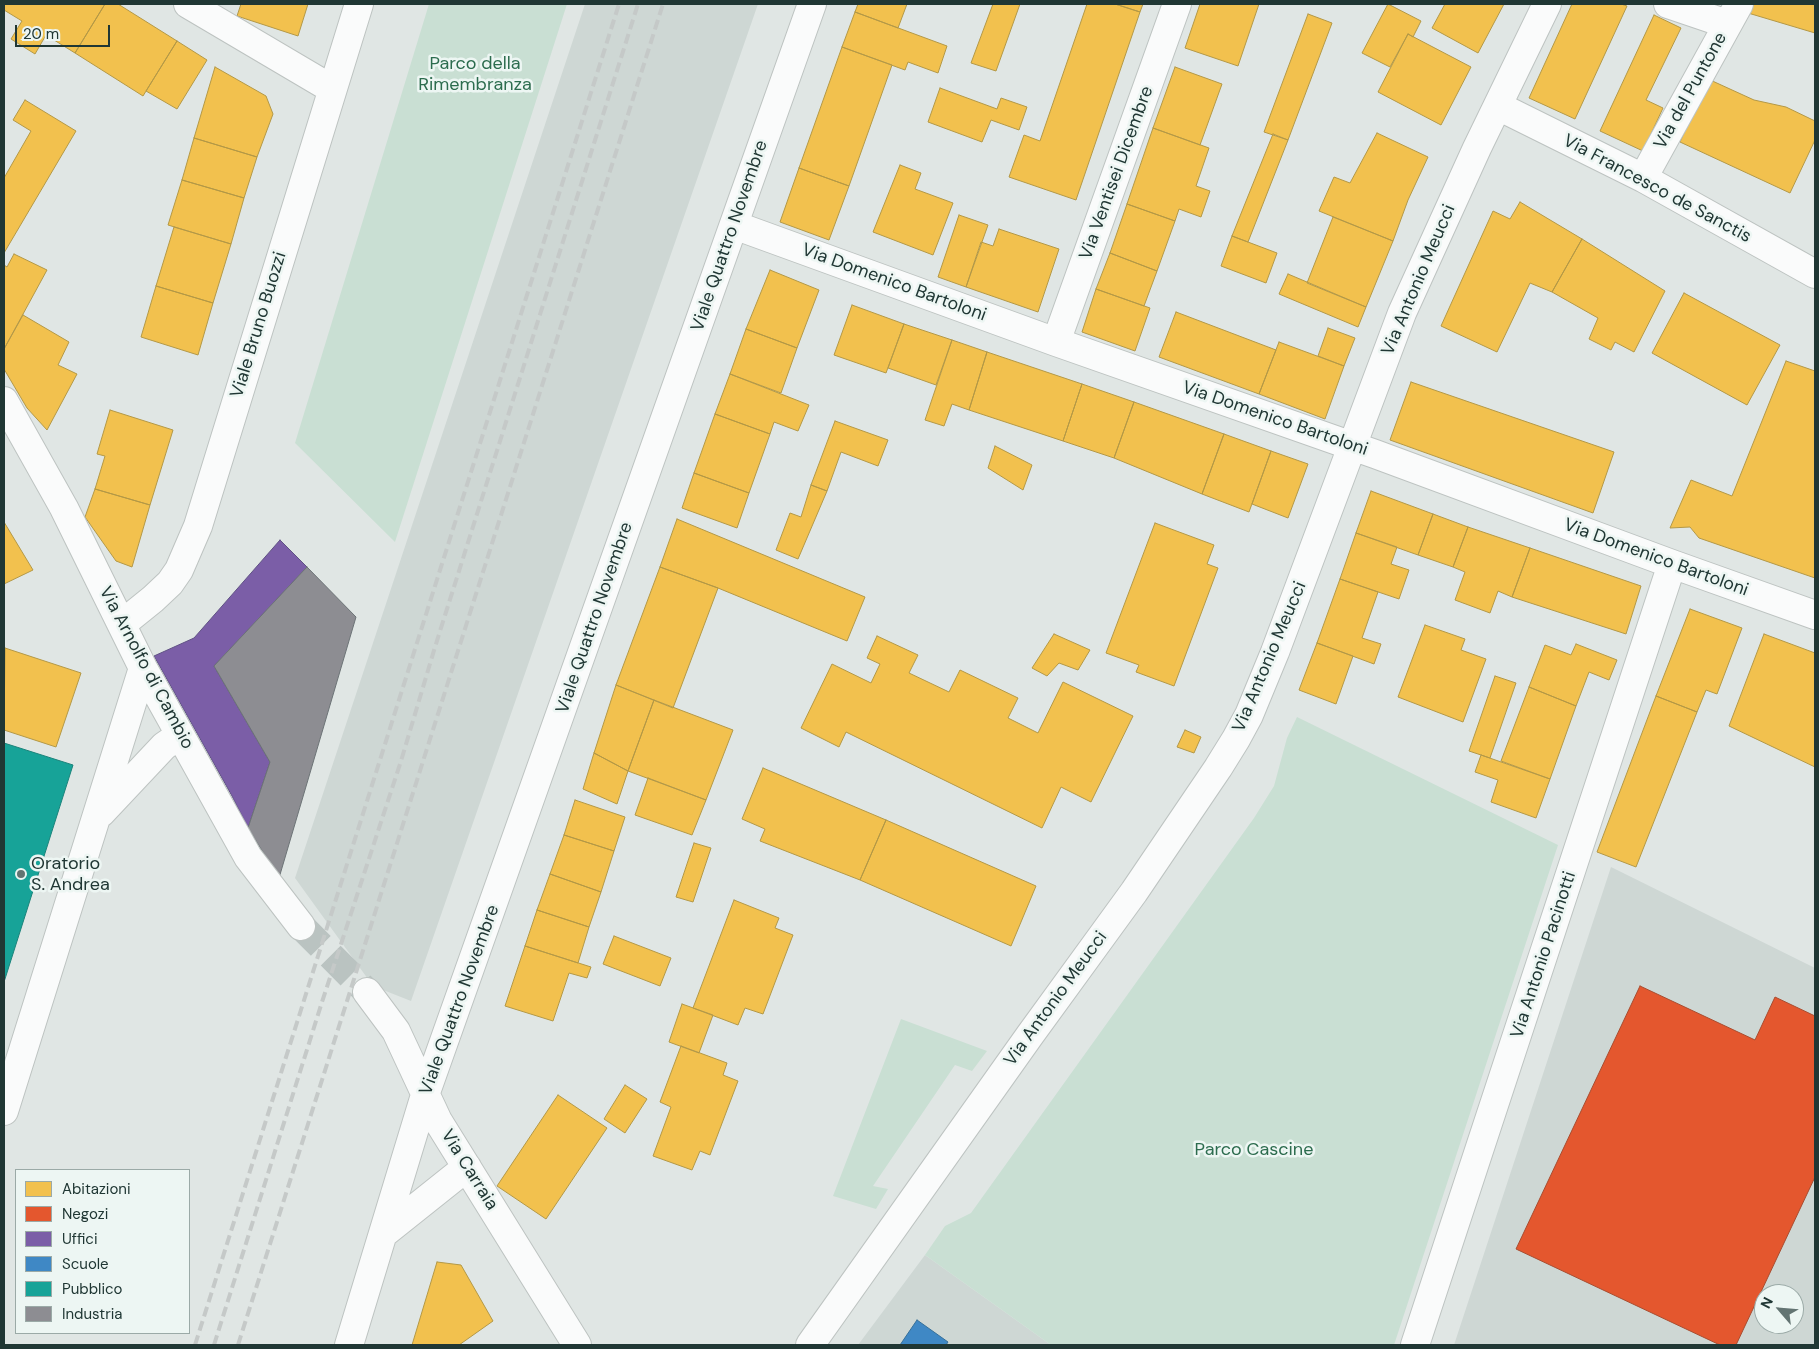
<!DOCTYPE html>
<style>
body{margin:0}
#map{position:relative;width:1819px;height:1349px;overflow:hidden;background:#e0e6e4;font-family:"DM Sans",sans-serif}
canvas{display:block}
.frame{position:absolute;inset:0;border:5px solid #203734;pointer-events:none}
.legend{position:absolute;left:15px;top:1169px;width:175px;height:165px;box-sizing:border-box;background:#edf6f3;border:1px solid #9baaa7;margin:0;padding:6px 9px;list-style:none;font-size:15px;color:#203734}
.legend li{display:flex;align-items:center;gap:10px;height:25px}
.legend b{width:25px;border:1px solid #9baaa7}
.north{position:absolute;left:1754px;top:1284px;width:50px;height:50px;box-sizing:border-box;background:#edf6f3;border:1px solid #9baaa7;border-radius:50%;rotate:297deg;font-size:14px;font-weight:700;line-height:20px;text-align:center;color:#203734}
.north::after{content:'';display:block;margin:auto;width:18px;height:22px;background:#637472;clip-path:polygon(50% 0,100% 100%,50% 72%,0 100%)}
.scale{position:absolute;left:15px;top:25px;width:95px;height:22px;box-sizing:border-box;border:2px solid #203734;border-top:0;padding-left:6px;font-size:15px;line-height:18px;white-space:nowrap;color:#203734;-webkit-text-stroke:4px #edf6f3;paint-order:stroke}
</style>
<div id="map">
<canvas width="1819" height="1349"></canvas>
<div class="frame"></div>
<ul class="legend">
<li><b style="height:14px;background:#f2c14e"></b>Abitazioni</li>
<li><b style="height:14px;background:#e4572e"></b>Negozi</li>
<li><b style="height:14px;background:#7b5ea7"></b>Uffici</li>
<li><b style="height:14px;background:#3f88c5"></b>Scuole</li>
<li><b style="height:14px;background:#17a398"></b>Pubblico</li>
<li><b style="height:14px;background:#8d8d92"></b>Industria</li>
</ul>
<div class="north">N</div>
<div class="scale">20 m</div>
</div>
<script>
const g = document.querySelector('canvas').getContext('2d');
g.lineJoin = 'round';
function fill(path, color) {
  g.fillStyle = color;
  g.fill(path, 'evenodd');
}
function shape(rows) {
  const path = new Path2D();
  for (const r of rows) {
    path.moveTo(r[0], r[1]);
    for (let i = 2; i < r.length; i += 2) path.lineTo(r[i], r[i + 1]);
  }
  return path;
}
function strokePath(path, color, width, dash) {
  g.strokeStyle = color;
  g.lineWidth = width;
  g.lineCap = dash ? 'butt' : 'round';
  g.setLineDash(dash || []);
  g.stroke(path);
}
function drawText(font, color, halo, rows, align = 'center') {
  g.font = font + ' "DM Sans",sans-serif';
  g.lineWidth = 5;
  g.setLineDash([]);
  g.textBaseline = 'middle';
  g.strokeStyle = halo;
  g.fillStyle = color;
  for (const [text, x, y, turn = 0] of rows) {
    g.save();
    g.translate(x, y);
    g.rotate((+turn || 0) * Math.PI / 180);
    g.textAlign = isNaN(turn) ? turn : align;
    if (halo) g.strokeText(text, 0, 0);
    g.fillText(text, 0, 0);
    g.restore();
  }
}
fill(shape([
 [585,4,758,4,411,1001,373,986,295,878],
 [1611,867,1815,968,1815,1345,1454,1345],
 [1764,1294,1794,1294,1794,1324,1764,1324],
 [925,1255,1051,1345,858,1345]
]), '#ced7d4');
fill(shape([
 [429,4,567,4,395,542,295,443],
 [1297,717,1558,845,1394,1345,1051,1345,925,1255,945,1226,971,1213,1254,818,1274,786,1287,738],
 [901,1019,987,1051,972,1071,955,1065,873,1186,888,1189,876,1209,833,1196]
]), '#c9dfd3');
const homes = shape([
 [4,4,105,4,75,53,46,35,35,54,11,39,22,21,4,10,4,4],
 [105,4,118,4,177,41,143,96,75,53,105,4],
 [241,4,308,4,298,36,237,16,241,4],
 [858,4,907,4,898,28,855,12,858,4],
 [993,4,1020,4,996,71,971,63,993,4],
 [1087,4,1115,4,1140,12,1076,200,1009,177,1024,135,1040,141,1087,4],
 [1115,4,1143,4,1140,12,1115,4],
 [1200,4,1259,4,1238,66,1185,48,1200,4],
 [1388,4,1421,21,1413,37,1408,34,1390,67,1362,53,1388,4],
 [1445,4,1504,4,1478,53,1432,28,1445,4],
 [1572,4,1621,4,1627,6,1575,119,1529,98,1572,4],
 [1752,4,1815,4,1815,33,1748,13,1752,4],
 [855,12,947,46,938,73,908,62,905,70,842,47,855,12],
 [1308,14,1332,23,1288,140,1264,132,1308,14],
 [1654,15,1681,28,1646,100,1663,108,1643,151,1600,131,1654,15],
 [1408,34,1471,67,1441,125,1378,92,1408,34],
 [177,41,207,60,177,109,146,91,177,41],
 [842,47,892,65,849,186,799,168,842,47],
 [215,67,266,96,273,114,257,157,194,138,215,67],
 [1175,67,1222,84,1200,145,1153,128,1175,67],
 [1708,79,1754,100,1786,107,1815,121,1815,140,1790,193,1680,142,1708,79],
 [940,88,997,109,1001,98,1027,107,1019,130,991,120,982,142,928,122,940,88],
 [25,100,76,131,4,253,4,178,31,131,13,120,25,100],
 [1153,128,1209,148,1196,186,1210,191,1201,217,1179,209,1175,221,1127,204,1153,128],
 [1377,133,1428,157,1408,200,1393,241,1319,211,1334,177,1350,183,1377,133],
 [1273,134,1288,140,1248,242,1232,236,1273,134],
 [194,138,257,157,244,198,182,180,194,138],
 [900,165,921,173,915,189,953,203,933,255,873,232,900,165],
 [799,168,849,186,829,240,780,222,799,168],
 [182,180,244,198,231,244,168,225,182,180],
 [1520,202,1582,239,1552,292,1530,283,1497,352,1441,326,1493,211,1510,219,1520,202],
 [1127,204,1175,221,1157,271,1110,253,1127,204],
 [959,215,988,225,966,287,938,277,959,215],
 [1333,217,1393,241,1366,307,1307,283,1333,217],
 [174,227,231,244,213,303,156,286,174,227],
 [999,229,1059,249,1038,312,966,287,981,242,993,246,999,229],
 [1232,236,1277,253,1266,283,1221,266,1232,236],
 [1582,239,1665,291,1634,352,1615,342,1611,350,1589,339,1598,318,1552,292,1582,239],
 [1110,253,1157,271,1144,306,1096,289,1110,253],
 [14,254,47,270,4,349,4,265,7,267,14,254],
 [770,270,819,290,797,348,746,329,770,270],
 [1288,274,1366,307,1358,327,1279,294,1288,274],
 [156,286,213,303,198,355,141,337,156,286],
 [1096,289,1150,308,1135,351,1082,332,1096,289],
 [1684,293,1780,345,1747,405,1652,353,1684,293],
 [852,305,904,324,886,373,834,355,852,305],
 [1176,312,1276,350,1259,394,1159,357,1176,312],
 [23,315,69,342,58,365,77,374,47,430,27,408,4,369,4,349,23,315],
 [904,324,952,340,936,385,888,368,904,324],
 [1328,328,1355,338,1344,366,1318,356,1328,328],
 [746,329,797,348,781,393,730,374,746,329],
 [952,340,987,352,969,410,952,404,944,426,925,420,952,340],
 [1279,342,1344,366,1325,419,1259,394,1279,342],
 [987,352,1082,384,1063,441,969,410,987,352],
 [1786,361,1815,371,1815,578,1699,538,1690,527,1670,528,1691,480,1732,496,1786,361],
 [730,374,809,405,798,431,774,422,770,434,715,414,730,374],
 [1411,382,1614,452,1593,513,1390,440,1411,382],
 [1082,384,1134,402,1114,458,1063,441,1082,384],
 [1134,402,1224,434,1202,494,1114,458,1134,402],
 [110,410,173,430,150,505,95,489,105,456,97,454,110,410],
 [715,414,770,434,749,493,694,473,715,414],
 [835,421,888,440,878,466,841,452,827,491,811,485,835,421],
 [1224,434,1271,451,1249,512,1202,494,1224,434],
 [995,446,1032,465,1023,490,988,468,995,446],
 [1271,451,1308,464,1288,518,1252,504,1271,451],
 [694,473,749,493,737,528,682,508,694,473],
 [811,485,827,491,798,559,776,550,790,513,801,517,811,485],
 [95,489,150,505,132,567,116,561,85,517,95,489],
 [1371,491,1433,514,1418,555,1356,533,1371,491],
 [1433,514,1468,527,1453,567,1418,555,1433,514],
 [677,519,865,597,847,641,718,588,660,567,677,519],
 [4,522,33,570,4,584,4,522],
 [1155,523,1214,545,1207,564,1218,568,1174,686,1136,672,1139,665,1106,653,1155,523],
 [1468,527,1530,548,1512,597,1498,591,1490,613,1455,600,1465,572,1453,567,1468,527],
 [1356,533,1397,547,1391,564,1409,570,1399,599,1340,579,1356,533],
 [1530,548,1641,586,1626,634,1512,597,1530,548],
 [660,567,718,588,673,708,616,685,660,567],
 [1340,579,1378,592,1362,638,1381,644,1374,664,1317,643,1340,579],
 [1690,609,1742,628,1717,694,1706,690,1697,712,1656,696,1690,609],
 [1425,625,1465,639,1461,650,1486,659,1463,722,1398,697,1425,625],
 [1054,634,1090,650,1078,670,1059,663,1047,676,1032,668,1054,634],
 [1764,634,1815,653,1815,767,1729,726,1764,634],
 [877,636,918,655,909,673,949,692,960,670,1018,698,1008,718,1038,733,1063,682,1133,716,1091,802,1061,787,1042,828,846,732,839,747,801,728,832,664,871,683,880,664,867,658,877,636],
 [1317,643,1353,656,1336,704,1299,690,1317,643],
 [1576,644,1617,660,1609,680,1589,672,1576,706,1529,687,1545,645,1571,655,1576,644],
 [5,648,81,673,56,747,4,730,5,648],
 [1495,676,1516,683,1490,758,1469,751,1495,676],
 [616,685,654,700,628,771,594,753,616,685],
 [1529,687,1576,706,1550,779,1501,761,1529,687],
 [1656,696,1697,712,1636,867,1597,852,1656,696],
 [654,700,733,730,706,800,628,771,654,700],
 [1185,730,1201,737,1194,753,1177,747,1185,730],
 [594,753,628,771,617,804,583,789,594,753],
 [1481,755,1550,779,1536,818,1491,802,1498,780,1475,772,1481,755],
 [763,768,886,820,860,880,760,841,765,829,742,819,763,768],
 [648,778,706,800,692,835,635,815,648,778],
 [575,800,625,817,614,851,564,835,575,800],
 [886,820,1036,886,1011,946,860,880,886,820],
 [564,835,614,851,601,892,550,874,564,835],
 [694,843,711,848,693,902,676,897,694,843],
 [550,874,601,892,589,927,537,910,550,874],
 [734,900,779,918,775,928,793,935,763,1014,745,1008,738,1025,693,1008,734,900],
 [537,910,589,927,578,963,525,946,537,910],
 [614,936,671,958,660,986,603,964,614,936],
 [525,946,591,967,587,978,569,973,553,1021,505,1006,525,946],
 [682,1004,713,1015,699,1053,669,1042,682,1004],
 [681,1046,727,1063,723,1075,738,1081,710,1155,700,1151,692,1170,653,1156,671,1107,660,1102,681,1046],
 [625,1085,647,1099,625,1133,604,1119,625,1085],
 [558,1095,607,1128,546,1219,497,1186,558,1095],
 [437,1262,461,1265,493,1321,459,1345,412,1345,437,1262]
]);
fill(homes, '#f2c14e');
strokePath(homes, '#b39846', 1);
const shops = shape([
 [1640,986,1755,1040,1775,997,1815,1016,1815,1177,1736,1345,1720,1345,1516,1249,1640,986]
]);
fill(shops, '#e4572e');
strokePath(shops, '#a94d30', 1);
const offices = shape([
 [280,540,307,567,214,666,270,762,248,828,232,796,154,656,194,638,280,540]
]);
fill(offices, '#7b5ea7');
strokePath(offices, '#605284', 1);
const schools = shape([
 [917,1320,948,1342,946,1345,900,1345,917,1320]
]);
fill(schools, '#3f88c5');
strokePath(schools, '#36709a', 1);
const public = shape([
 [4,743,73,765,4,982,4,743]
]);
fill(public, '#17a398');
strokePath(public, '#1a837a', 1);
const industry = shape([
 [307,567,356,617,279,878,248,828,270,762,214,666,307,567]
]);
fill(industry, '#8d8d92');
strokePath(industry, '#6c7376', 1);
strokePath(shape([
 [301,926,367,992]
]), '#bac3c1', 28, [28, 14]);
const minor = shape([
 [188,4,332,89],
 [1668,4,1727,24],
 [1498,106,1643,178,1815,274],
 [1643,178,1739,4],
 [734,225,1056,342,1375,454,1672,564,1815,615],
 [1056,342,1177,4],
 [4,401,64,508,143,668,248,857,301,926],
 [122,624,153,599,170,583,179,570,198,526,359,4],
 [101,813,164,746,180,735],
 [367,992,396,1031,438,1121,577,1345],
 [4,1111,143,668],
 [383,1234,467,1167],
 [349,1345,425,1095,812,4],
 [810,1345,1030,1035,1134,892,1218,768,1236,739,1249,715,1275,652,1402,313,1477,148,1547,4],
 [1415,1345,1672,564]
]);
strokePath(minor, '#bdc3c1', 30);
strokePath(minor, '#fafbfb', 28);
strokePath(shape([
 [195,1345,619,4],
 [214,1345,322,1002,401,761,435,647,638,4],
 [238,1345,663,4]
]), '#c5c9c8', 4, [10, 5]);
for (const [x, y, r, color] of [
 [21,874,5,"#637472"]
]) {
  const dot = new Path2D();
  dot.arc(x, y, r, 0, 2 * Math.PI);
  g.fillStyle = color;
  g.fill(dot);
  strokePath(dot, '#edf6f3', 2);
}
drawText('18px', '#2c6c4e', '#edf6f3', [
 ["Parco della",475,64],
 ["Rimembranza",475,85],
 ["Parco Cascine",1254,1150]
]);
drawText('18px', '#203734', '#edf6f3', [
 ["Via del Puntone",1691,91,-61],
 ["Via Ventisei Dicembre",1117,173,-70],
 ["Via Francesco de Sanctis",1657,189,28],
 ["Viale Quattro Novembre",730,236,-71],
 ["Via Antonio Meucci",1419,280,-67],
 ["Via Domenico Bartoloni",894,283,20],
 ["Viale Bruno Buozzi",259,325,-73],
 ["Via Domenico Bartoloni",1275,419,19],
 ["Via Domenico Bartoloni",1656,558,20],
 ["Viale Quattro Novembre",595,618,-71],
 ["Via Antonio Meucci",1270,657,-67],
 ["Via Arnolfo di Cambio",146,668,62],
 ["Via Antonio Pacinotti",1544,955,-72],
 ["Via Antonio Meucci",1056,999,-54],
 ["Viale Quattro Novembre",460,1000,-70],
 ["Via Carraia",469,1170,58]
]);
drawText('18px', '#203734', '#edf6f3', [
 ["Oratorio",31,864],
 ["S. Andrea",31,885]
], 'left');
</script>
